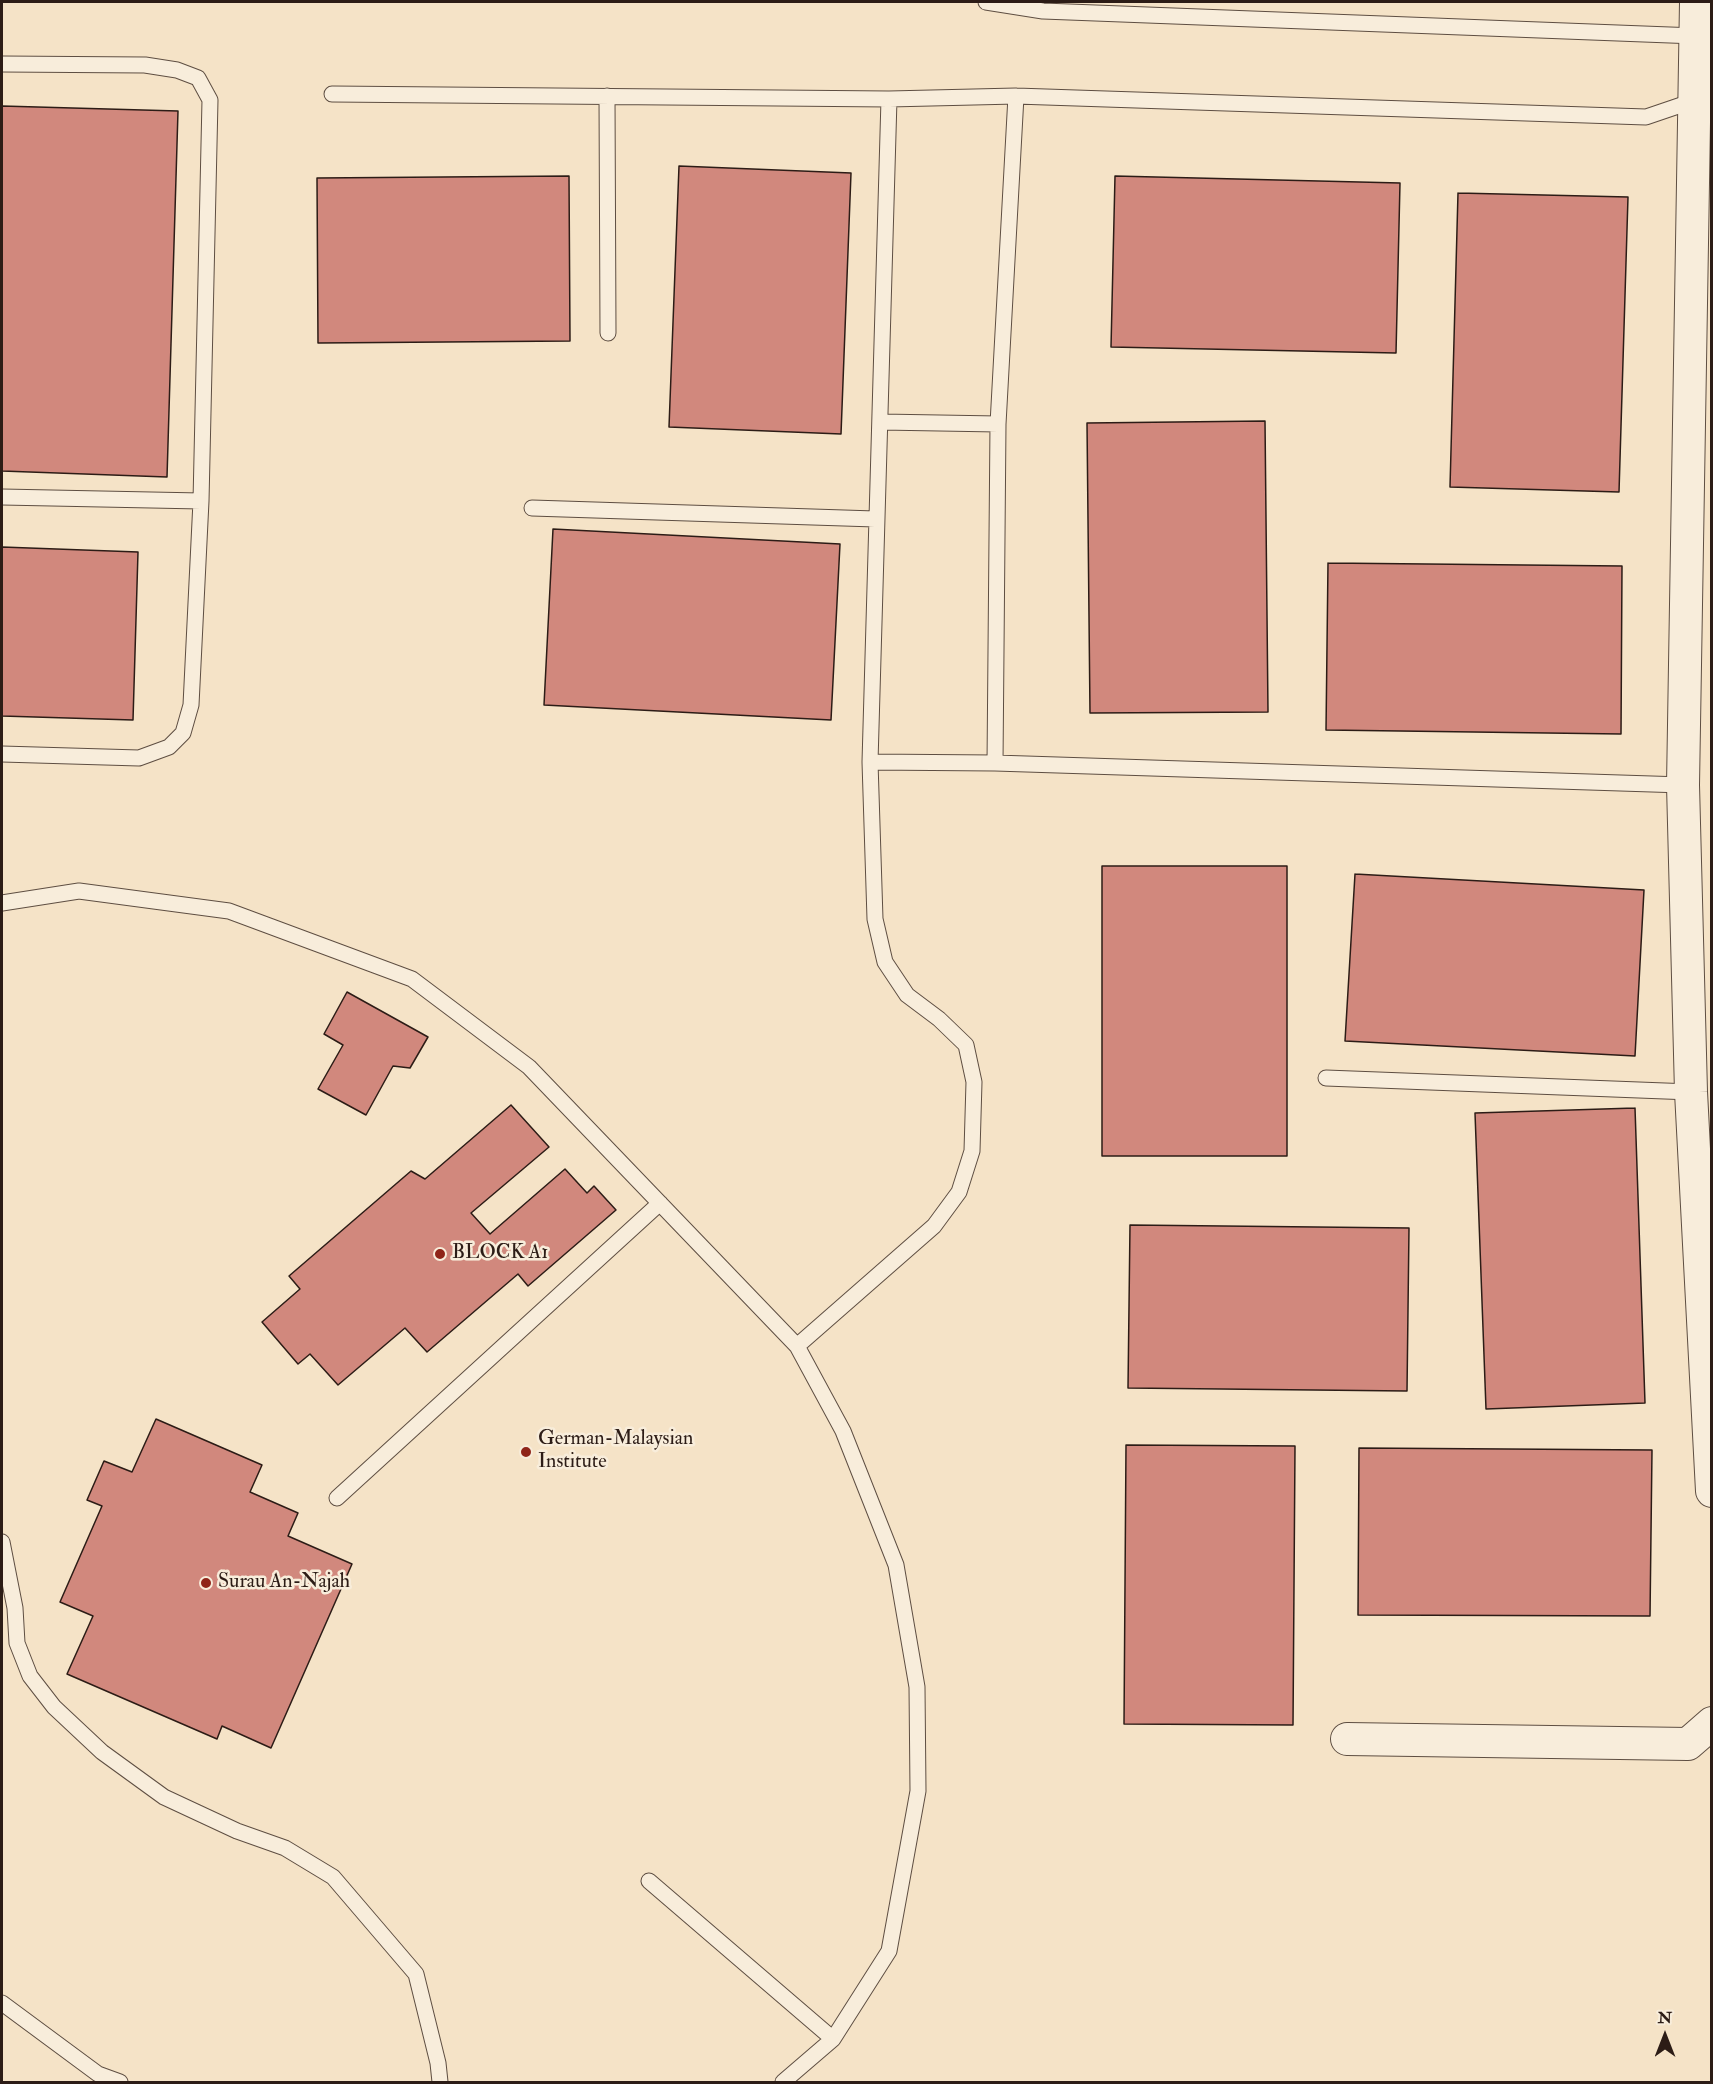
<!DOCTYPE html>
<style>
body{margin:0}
#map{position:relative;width:1713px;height:2084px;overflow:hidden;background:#f5e3c7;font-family:"IM FELL Double Pica",serif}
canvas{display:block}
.frame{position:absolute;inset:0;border:3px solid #2c1c16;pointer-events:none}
.north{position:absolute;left:1635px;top:2006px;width:60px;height:60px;-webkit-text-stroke:4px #f8eddb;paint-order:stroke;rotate:0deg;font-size:16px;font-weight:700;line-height:24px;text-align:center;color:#2c1c16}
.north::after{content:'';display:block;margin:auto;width:21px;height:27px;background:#2c1c16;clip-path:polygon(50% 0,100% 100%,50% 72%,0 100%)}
</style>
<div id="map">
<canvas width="1713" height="2084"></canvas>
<div class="frame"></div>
<div class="north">N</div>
</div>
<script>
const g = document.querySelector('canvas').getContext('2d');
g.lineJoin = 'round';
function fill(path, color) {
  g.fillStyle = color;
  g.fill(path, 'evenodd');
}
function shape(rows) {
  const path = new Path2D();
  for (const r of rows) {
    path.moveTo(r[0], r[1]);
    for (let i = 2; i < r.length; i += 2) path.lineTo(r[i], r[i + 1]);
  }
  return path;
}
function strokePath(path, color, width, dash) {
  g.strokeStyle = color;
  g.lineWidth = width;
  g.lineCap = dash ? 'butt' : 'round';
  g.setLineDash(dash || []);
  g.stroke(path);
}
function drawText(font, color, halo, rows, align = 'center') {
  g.font = font + ' "IM FELL Double Pica",serif';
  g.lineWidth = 5;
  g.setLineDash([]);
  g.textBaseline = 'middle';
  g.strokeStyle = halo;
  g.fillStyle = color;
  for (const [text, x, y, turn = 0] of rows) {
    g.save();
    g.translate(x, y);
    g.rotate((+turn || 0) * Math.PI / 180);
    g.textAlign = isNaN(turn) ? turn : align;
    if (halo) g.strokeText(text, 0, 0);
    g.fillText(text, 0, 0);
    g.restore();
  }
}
const building = shape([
 [2,106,178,111,167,477,2,471,2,106],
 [679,166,851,173,841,434,669,427,679,166],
 [569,176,570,341,318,343,317,178,569,176],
 [1115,176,1400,183,1396,353,1111,347,1115,176],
 [1458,193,1628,197,1619,492,1450,487,1458,193],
 [1265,421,1268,712,1090,713,1087,423,1265,421],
 [553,529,840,544,831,720,544,705,553,529],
 [2,547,138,552,133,720,2,716,2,547],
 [1328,563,1622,566,1621,734,1326,730,1328,563],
 [1102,866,1287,866,1287,1156,1102,1156,1102,866],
 [1355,874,1644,890,1635,1056,1345,1041,1355,874],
 [347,992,428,1037,410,1068,393,1066,366,1115,318,1089,343,1045,324,1034,347,992],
 [511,1105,549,1147,471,1213,490,1234,565,1169,587,1193,594,1186,616,1210,528,1286,518,1274,427,1352,405,1328,338,1385,310,1354,298,1364,262,1322,300,1289,289,1276,411,1171,425,1179,511,1105],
 [1635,1108,1645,1403,1486,1409,1475,1113,1635,1108],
 [1130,1225,1409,1228,1407,1391,1128,1388,1130,1225],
 [156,1419,262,1465,250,1492,298,1513,288,1536,352,1564,271,1748,222,1726,217,1739,67,1674,93,1616,60,1602,102,1506,87,1500,104,1461,132,1472,156,1419],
 [1126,1445,1295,1446,1293,1725,1124,1724,1126,1445],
 [1359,1448,1652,1450,1650,1616,1358,1615,1359,1448]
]);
fill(building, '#d1887d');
strokePath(building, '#2c1c16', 1.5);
const service = shape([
 [986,2,1043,11,1696,36],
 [2,64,145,65,177,70,198,78,210,100,201,501],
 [332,94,889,99,1016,96,1646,117,1693,101],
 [607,96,608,333],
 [881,422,998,424],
 [2,497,201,501,191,705,183,733,169,747,139,758,2,754],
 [532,508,875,519],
 [870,762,995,763,1683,785],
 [995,763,998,424,1016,96],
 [2,903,79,891,229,911,412,979,529,1067,797,1346,843,1431,896,1565,917,1687,918,1791,889,1951,833,2039,783,2082],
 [1326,1078,1691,1092],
 [797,1346,934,1226,959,1192,972,1151,974,1082,966,1045,939,1019,907,995,885,962,875,919,870,762,889,99],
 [337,1498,660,1203],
 [2,1542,15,1608,17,1643,30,1676,54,1707,102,1752,164,1797,237,1831,285,1848,333,1877,416,1974,438,2063,440,2082],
 [649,1881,833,2039],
 [2,2003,98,2074,120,2082]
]);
const minor = shape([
 [1696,2,1683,785,1691,1092,1712,1491],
 [1347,1739,1688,1744,1712,1723]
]);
strokePath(service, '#5e4e42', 17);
strokePath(minor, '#5e4e42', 34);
strokePath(service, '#f8eddb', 15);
strokePath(minor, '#f8eddb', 32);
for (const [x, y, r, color] of [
 [440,1254,6,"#8f2418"],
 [526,1452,6,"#8f2418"],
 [206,1583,6,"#8f2418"]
]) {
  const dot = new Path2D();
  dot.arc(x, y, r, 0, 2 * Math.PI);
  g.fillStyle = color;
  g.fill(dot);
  strokePath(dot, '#f8eddb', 2);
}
drawText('20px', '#2c1c16', '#f8eddb', [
 ["BLOCK A1",452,1254],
 ["German-Malaysian",538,1440],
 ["Institute",538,1463],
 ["Surau An-Najah",218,1583]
], 'left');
</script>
